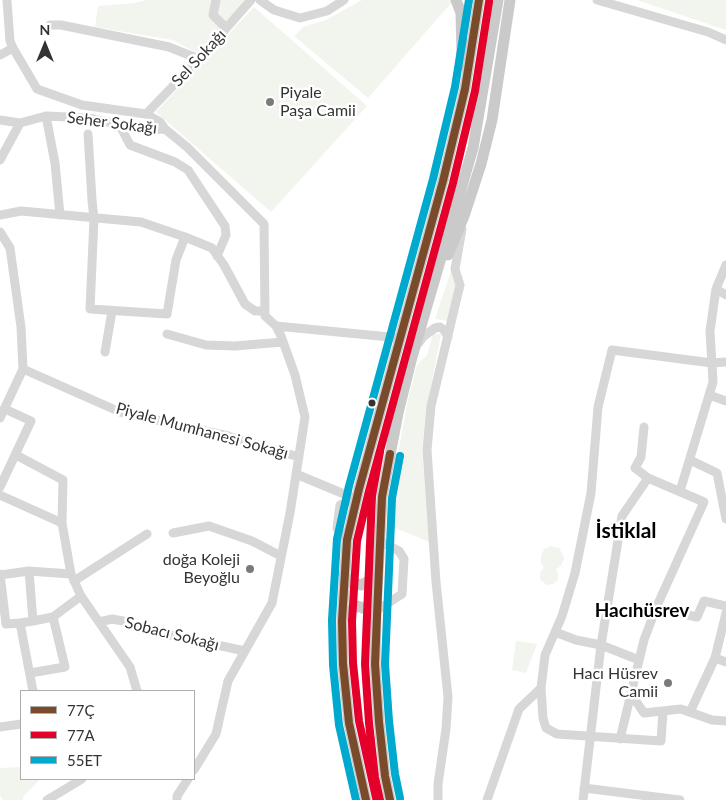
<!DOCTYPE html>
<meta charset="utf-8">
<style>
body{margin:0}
#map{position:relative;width:726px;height:800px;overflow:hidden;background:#fff;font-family:Lato,sans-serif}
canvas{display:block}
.legend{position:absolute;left:20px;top:690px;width:175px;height:90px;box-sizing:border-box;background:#fff;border:1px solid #adadad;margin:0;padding:6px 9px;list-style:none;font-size:15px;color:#333}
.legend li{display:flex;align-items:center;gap:10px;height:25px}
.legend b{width:25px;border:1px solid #adadad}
.north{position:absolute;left:20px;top:20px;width:50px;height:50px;-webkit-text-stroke:4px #fff;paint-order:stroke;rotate:0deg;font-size:14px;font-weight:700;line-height:20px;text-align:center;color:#333}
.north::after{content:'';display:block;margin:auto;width:18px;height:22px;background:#333;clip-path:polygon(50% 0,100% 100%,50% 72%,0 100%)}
</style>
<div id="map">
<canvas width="726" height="800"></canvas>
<ul class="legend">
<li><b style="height:6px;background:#7a4b2a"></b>77Ç</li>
<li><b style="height:6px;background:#e4002b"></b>77A</li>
<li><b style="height:6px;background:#00a9ce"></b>55ET</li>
</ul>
<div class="north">N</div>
</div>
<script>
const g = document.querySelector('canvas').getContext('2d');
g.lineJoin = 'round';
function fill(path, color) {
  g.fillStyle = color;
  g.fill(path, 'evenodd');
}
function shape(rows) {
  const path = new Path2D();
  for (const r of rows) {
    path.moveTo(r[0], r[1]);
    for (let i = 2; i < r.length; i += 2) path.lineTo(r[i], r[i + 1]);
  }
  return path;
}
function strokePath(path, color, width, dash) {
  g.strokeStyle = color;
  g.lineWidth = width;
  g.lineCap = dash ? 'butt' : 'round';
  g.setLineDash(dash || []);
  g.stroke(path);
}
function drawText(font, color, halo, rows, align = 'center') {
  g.font = font + ' Lato,sans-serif';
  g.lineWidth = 5;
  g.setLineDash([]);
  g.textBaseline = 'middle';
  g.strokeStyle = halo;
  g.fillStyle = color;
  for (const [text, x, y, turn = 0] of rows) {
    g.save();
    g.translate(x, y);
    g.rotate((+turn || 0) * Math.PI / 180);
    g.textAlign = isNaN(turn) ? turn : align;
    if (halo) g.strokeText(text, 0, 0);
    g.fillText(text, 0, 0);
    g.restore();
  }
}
fill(shape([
 [147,0,245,0,198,54,173,40,95,27,98,6,134,3],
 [362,0,448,0,452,2,368,98,294,36,303,27,326,20],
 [637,0,726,0,726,30,720,28],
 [254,7,367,106,271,212,156,112],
 [452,268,456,281,448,321,435,319],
 [433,334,441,334,426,411,422,449,429,542,393,527,395,470,408,400,417,365,427,355],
 [551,546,559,548,563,555,564,559,561,566,556,569,558,574,558,580,553,584,547,585,540,579,540,573,544,567,541,563,541,556,544,549],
 [516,641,537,644,526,673,512,670],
 [21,767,21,779,40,779,23,797,23,800,3,800,0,796,0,768]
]), '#f1f5ed');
strokePath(shape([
 [216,0,213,15,226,28],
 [260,0,274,10,300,18,327,11,344,0],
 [597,0,708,32,726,40],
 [7,1,10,41,13,48,37,89,82,105,146,114,160,122,165,129,187,147,264,224,265,316,276,326,281,336,295,375,305,417,290,513,272,603,228,681,216,734,194,770],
 [50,25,61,25,169,47,199,59],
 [0,55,13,48],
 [146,114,199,59,251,0],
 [46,116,55,163,60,215],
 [0,120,20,123,46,116,88,118,150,130,165,129],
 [118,122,130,145,175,162,188,170,225,226,226,235,217,256],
 [88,134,92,200,94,219,90,309,167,314,176,260,185,237],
 [0,160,20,123],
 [0,215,21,211,141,222,185,237,212,248,224,265,245,304,255,311,265,311],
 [0,232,10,248,21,327,23,369,0,418],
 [716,289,726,295],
 [276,326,400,338],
 [167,334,206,345,235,346,283,342],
 [417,345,424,336,435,328,440,327,444,330,448,337],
 [105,352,112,311],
 [23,369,120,412,228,436,299,457],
 [709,395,726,401],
 [16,455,63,480,62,523,71,574,81,596,130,667,137,691],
 [690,460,717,473,726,519],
 [296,474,356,499],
 [0,487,31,421,5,409],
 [680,491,713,382,710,331,716,289,726,265],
 [0,495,62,523],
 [173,533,209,526,252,541,281,556],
 [347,540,337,528,340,505,356,499],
 [0,574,6,624,20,623,33,621,29,571],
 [0,575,29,571,71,574],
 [74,581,147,534],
 [656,608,697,617,704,601,726,606],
 [376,611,402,594,404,559,399,551,380,541],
 [33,621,53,617,81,596],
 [99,622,112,619,123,621,137,628,245,651],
 [20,623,33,691],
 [555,632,576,640,601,645,639,660],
 [715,658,726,662],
 [30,673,65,667,53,617],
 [631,694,644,713,681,709,712,720,726,721],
 [663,712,661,741,557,734,546,728,543,718,541,688,545,655,562,616,575,573,591,493,598,407,612,350,712,363,726,362],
 [690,712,715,658,726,613],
 [0,727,21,724],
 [620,739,644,640,656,608,704,502,648,478,635,468,641,457,644,427],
 [584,788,680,800],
 [47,800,82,779],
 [177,800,177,796,188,779],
 [438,800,438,784,446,729,448,697,436,582,427,450,431,406,460,285,455,269,462,229],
 [487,800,519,709,541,688],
 [583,800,601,645,622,516,648,478]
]), '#d7d7d7', 9);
strokePath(shape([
 [456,0,461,13,462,53,466,67],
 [448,255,464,216,481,164,492,120,510,0],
 [344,574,350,582,361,585,369,581,378,570],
 [342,621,348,612,357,606,369,610,375,623],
 [366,800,349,723,343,664,342,621,347,540,359,489,443,181,465,89,479,0],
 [390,800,385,776,379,722,375,664,376,611,382,497,398,413,412,357,473,148,498,0]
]), '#cacaca', 11);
strokePath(shape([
 [390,454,382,497,375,664,379,722,385,776,390,800],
 [366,800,349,723,343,664,342,621,347,540,359,489,443,181,465,89,479,0]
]), '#7a4b2a', 8);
strokePath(shape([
 [376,798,359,721,353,663,352,621,357,541,369,491,453,183,475,91,489,2],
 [380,800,375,777,369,723,365,664,372,496,380,452]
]), '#e4002b', 8);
strokePath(shape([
 [400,798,395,774,389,721,385,664,392,498,400,456],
 [356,800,339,725,333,665,332,620,337,539,349,486,433,179,455,87,469,0]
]), '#00a9ce', 8);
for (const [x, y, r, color] of [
 [270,102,5,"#7a7a7a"],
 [372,403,4.5,"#333"],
 [250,569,5,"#7a7a7a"],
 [668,683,5,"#7a7a7a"]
]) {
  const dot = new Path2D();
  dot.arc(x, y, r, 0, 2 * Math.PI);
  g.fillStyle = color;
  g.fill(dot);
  strokePath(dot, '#fff', 2);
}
drawText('16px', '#333', '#fff', [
 ["Sel Sokağı",199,58,-47],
 ["Seher Sokağı",112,123,7],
 ["Piyale Mumhanesi Sokağı",202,431,15],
 ["Sobacı Sokağı",172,634,14]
]);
drawText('16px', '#333', '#fff', [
 ["Piyale",280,93,"left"],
 ["Paşa Camii",280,111,"left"],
 ["doğa Koleji",240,560],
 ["Beyoğlu",240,578],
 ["Hacı Hüsrev",658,674],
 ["Camii",658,692]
], 'right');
drawText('bold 19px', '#000', '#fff', [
 ["Hacıhüsrev",642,611]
]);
drawText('bold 21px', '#000', '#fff', [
 ["İstiklal",626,531]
]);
</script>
